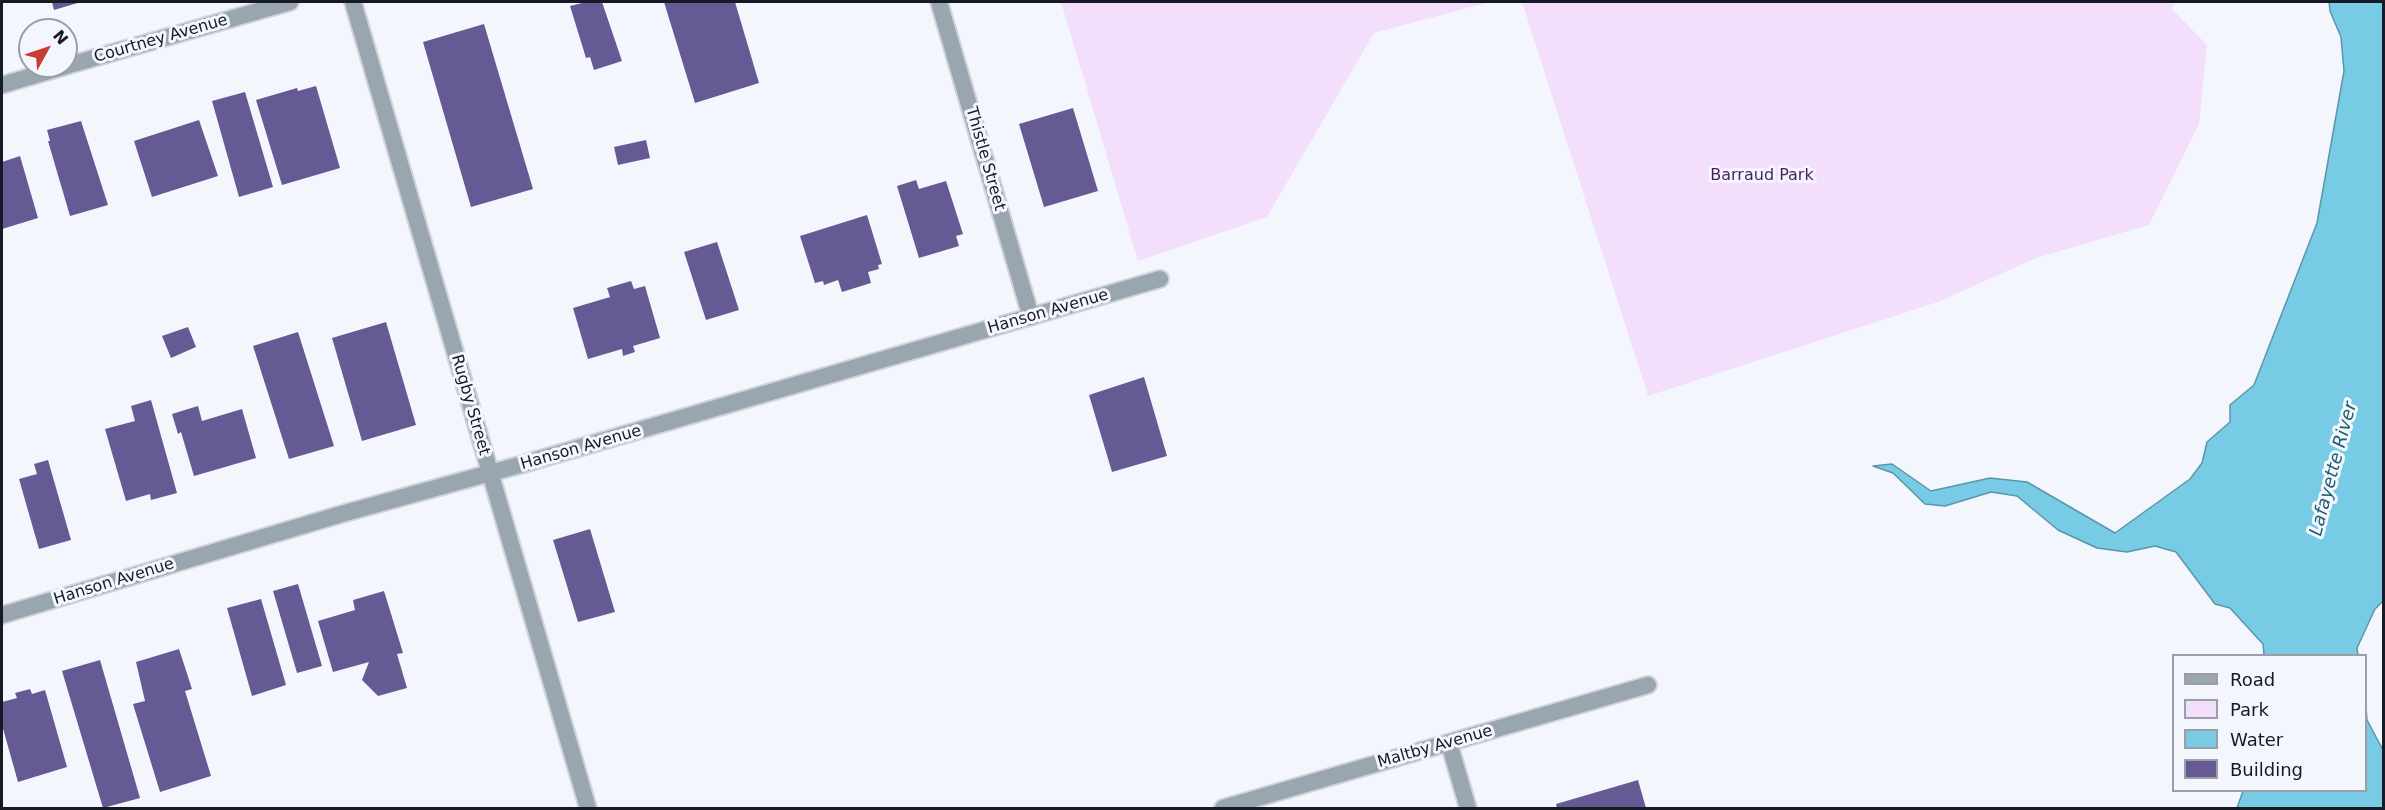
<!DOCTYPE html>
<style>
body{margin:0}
#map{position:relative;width:2385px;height:810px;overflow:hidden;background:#f4f6fd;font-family:"DejaVu Sans",sans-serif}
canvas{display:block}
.frame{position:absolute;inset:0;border:3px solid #151a24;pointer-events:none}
.legend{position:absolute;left:2172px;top:654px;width:195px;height:138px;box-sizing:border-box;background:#f4f6fd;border:2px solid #9b9ea6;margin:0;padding:8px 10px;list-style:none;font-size:18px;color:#151a24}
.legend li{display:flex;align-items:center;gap:12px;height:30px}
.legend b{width:30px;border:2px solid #9b9ea6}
.north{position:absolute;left:18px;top:18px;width:60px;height:60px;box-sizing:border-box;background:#f4f6fd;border:2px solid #9b9ea6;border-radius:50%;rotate:50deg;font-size:16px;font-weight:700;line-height:24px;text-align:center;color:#151a24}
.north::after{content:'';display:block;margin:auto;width:21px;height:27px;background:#ca3c33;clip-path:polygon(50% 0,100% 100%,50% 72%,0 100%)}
</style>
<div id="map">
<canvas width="2385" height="810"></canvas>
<div class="frame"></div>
<ul class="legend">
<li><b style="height:8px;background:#99a5af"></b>Road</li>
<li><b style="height:16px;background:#f3dffc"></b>Park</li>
<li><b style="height:16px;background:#77cbe4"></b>Water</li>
<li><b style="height:16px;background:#655a93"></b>Building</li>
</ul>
<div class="north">N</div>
</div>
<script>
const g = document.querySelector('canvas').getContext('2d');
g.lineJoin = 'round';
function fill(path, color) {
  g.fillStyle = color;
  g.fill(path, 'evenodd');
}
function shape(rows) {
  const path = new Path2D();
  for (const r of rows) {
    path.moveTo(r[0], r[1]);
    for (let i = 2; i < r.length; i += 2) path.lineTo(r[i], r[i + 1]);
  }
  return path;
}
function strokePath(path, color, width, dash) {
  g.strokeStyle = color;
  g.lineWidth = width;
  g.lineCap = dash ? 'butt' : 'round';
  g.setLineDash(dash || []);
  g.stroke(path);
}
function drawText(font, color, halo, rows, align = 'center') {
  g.font = font + ' "DejaVu Sans",sans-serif';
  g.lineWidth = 6;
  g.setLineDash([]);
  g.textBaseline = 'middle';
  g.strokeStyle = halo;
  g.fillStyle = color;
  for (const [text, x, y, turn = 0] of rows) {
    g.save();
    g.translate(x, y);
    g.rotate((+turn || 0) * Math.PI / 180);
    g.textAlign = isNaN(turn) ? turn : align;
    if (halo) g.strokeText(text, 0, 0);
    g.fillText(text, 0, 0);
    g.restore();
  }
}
fill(shape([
 [1061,2,1490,2,1374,33,1267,217,1138,261],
 [1522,2,2174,2,2172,9,2207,45,2199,124,2149,225,2036,258,1938,302,1648,396]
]), '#f3dffc');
const water = shape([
 [2329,2,2383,2,2383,601,2375,609,2357,648,2358,655,2264,655,2263,644,2230,608,2215,604,2176,552,2155,546,2127,552,2097,548,2058,530,2017,496,1991,492,1945,506,1925,504,1893,473,1873,466,1892,464,1931,491,1990,478,2027,482,2115,533,2190,479,2202,463,2207,442,2230,422,2230,405,2254,385,2317,223,2344,71,2341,37,2330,11,2329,2],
 [2366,707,2367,720,2383,750,2383,808,2237,808,2243,791,2366,790,2366,707]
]);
fill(water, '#77cbe4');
strokePath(water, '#5a96aa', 1.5);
fill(shape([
 [52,2,81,2,54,10],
 [586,2,602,2,622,61,594,70,590,57,586,58,570,6],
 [664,2,735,2,759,83,695,103],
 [484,24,533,189,471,207,423,42],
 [316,86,340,168,282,185,256,100,297,88,298,91],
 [245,92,273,187,239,197,212,101],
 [1073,108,1098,191,1044,207,1019,124],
 [199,120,218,176,152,197,134,141],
 [81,121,108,205,70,216,48,141,50,141,47,130],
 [646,140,650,158,618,165,614,147],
 [20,156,38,218,2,229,2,162],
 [916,180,919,189,946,181,963,234,956,236,959,246,919,258,897,186],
 [867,215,882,264,878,265,879,269,868,272,871,283,842,292,838,280,824,285,823,281,815,283,800,236],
 [717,242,739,310,706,320,684,252],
 [631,281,634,289,645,286,660,338,633,346,635,352,623,356,622,349,588,359,573,308,610,297,607,288],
 [386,322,416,425,362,441,332,338],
 [188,327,196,347,171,358,162,336],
 [298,332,334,446,289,459,253,346],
 [1144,377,1167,456,1112,472,1089,395],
 [151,400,177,493,151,500,150,494,126,501,105,429,135,421,131,406],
 [198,406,202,421,242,409,256,458,194,476,181,432,178,434,172,414],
 [48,460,71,540,39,549,19,479,37,474,34,464],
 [590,529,615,612,578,622,553,540],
 [298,584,322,666,297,673,273,591],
 [384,591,403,653,397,654,407,688,378,696,362,680,369,662,333,672,318,621,355,610,353,600],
 [261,599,286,685,252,696,227,608],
 [179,649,192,689,185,691,211,776,160,792,133,704,145,701,136,662],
 [100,660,140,798,103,808,62,671],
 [30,689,32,694,45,690,67,767,18,782,2,725,2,702,17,698,15,693],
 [1638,780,1646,808,1557,808,1556,804]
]), '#655a93');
const minor = shape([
 [939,2,1031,317],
 [66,66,290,2],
 [2,85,66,66],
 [2,615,345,513,523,464,1160,279],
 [1449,743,1468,808],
 [1223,808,1648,685]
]);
const tertiary = shape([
 [353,2,588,808]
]);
strokePath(minor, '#d0d3da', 20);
strokePath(tertiary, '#d0d3da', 20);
strokePath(minor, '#99a5af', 16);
strokePath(tertiary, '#99a5af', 16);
drawText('16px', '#151a24', '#f4f6fd', [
 ["Courtney Avenue",161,39,-16],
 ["Thistle Street",985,159,74],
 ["Hanson Avenue",1048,312,-16],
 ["Rugby Street",470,405,74],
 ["Hanson Avenue",581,448,-16],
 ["Hanson Avenue",114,582,-17],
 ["Maltby Avenue",1435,747,-16]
]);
drawText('16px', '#4c1c5e', '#f4f6fd', [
 ["Barraud Park",1762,176]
]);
drawText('italic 18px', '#1b6071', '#f4f6fd', [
 ["Lafayette River",2334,469,-75]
]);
</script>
